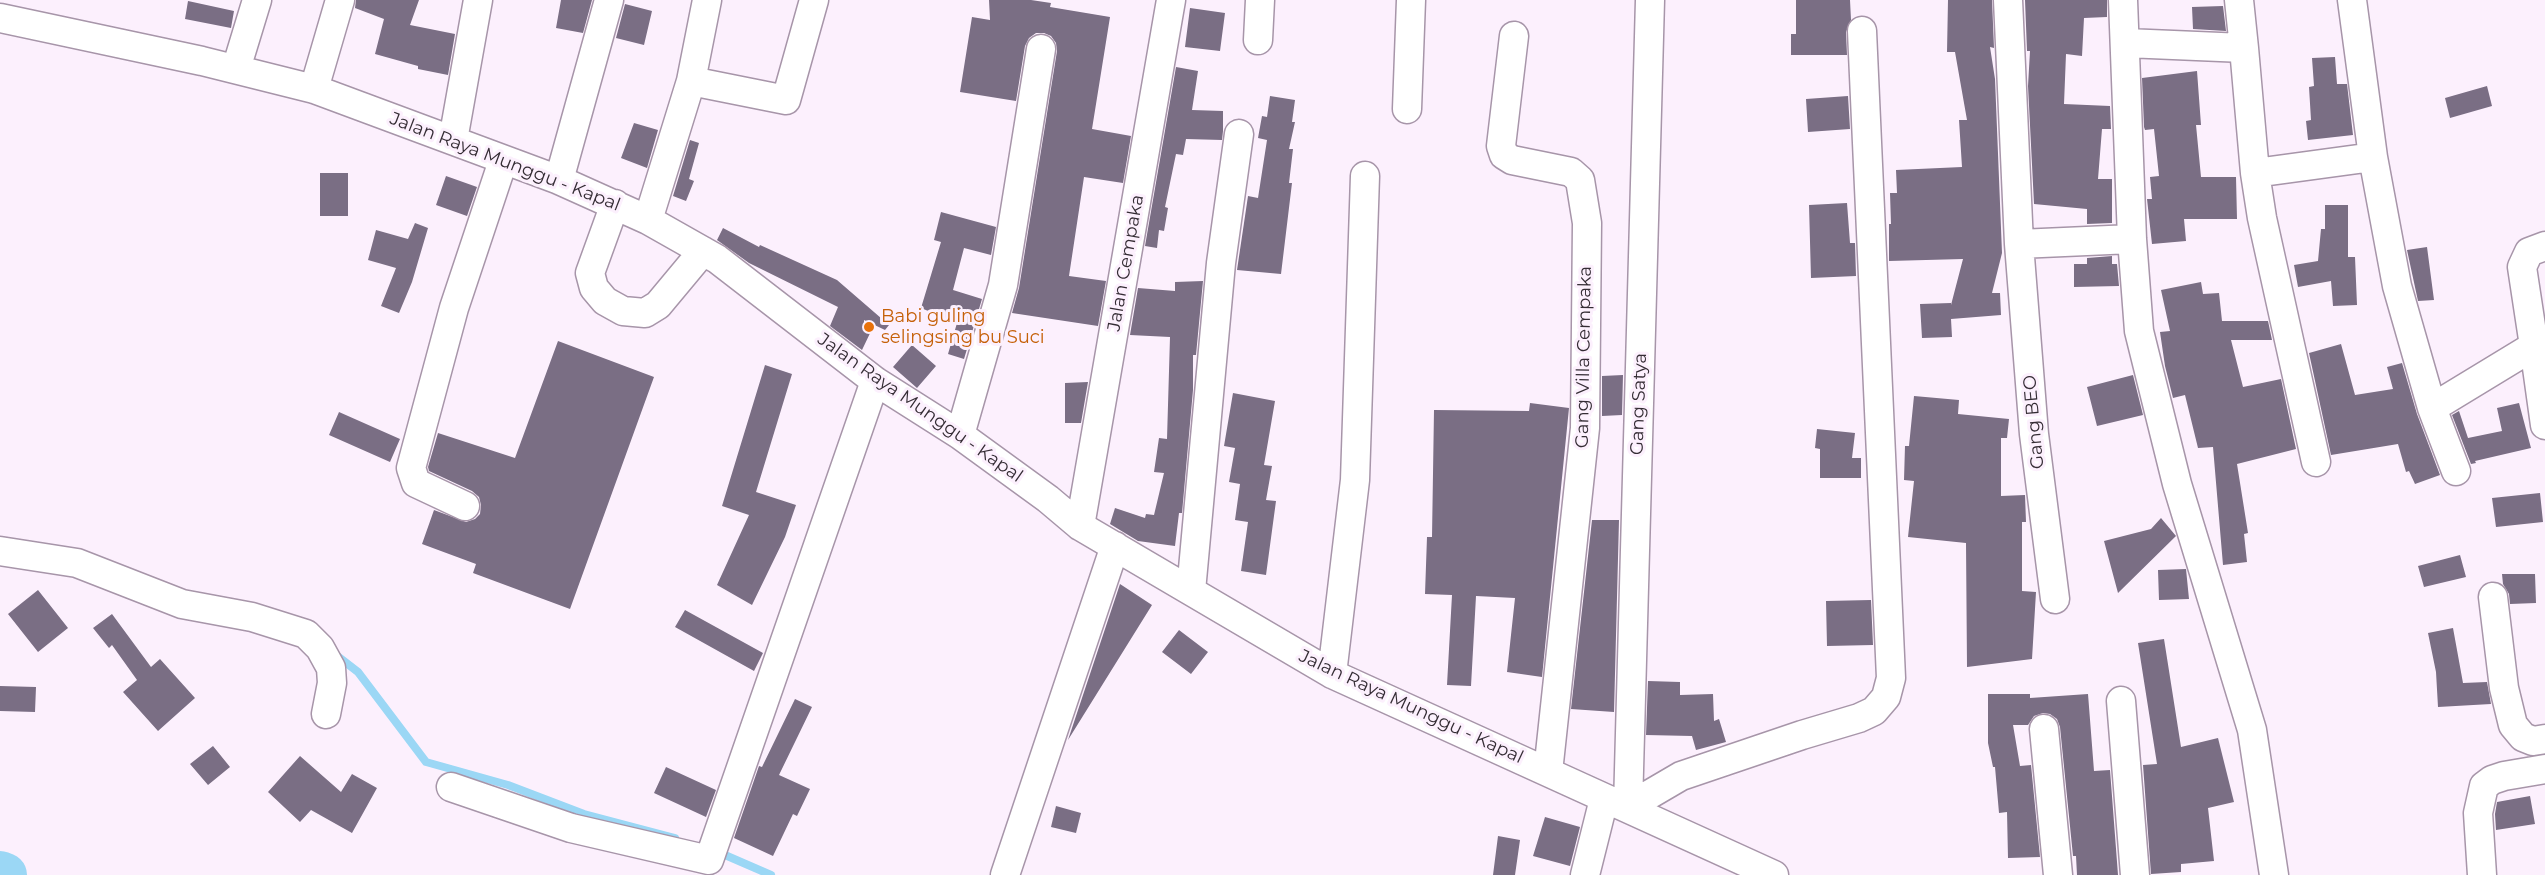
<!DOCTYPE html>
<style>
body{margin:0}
canvas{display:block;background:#fcf0fd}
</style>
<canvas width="2545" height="875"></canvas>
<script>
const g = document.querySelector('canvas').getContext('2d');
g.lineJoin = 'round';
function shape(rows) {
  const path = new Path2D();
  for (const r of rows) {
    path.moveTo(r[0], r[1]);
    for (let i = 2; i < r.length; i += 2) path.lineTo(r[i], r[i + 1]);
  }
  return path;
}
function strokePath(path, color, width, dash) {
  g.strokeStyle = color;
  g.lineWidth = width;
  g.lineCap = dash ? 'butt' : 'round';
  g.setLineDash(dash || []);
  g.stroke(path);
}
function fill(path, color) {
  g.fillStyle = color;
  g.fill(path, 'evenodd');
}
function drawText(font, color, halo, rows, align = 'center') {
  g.font = font + ' Montserrat,sans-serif';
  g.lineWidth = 6;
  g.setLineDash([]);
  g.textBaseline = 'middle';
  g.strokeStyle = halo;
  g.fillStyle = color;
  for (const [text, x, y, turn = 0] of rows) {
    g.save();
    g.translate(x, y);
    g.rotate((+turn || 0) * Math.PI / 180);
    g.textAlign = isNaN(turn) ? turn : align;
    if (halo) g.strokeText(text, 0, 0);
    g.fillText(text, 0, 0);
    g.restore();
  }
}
strokePath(shape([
 [336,655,358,672,426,762,508,785,584,814,675,838],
 [718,852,771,875]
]), '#9bd7f5', 8);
strokePath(shape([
 [0,873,5,875]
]), '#9bd7f5', 44);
fill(shape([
 [356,0,419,0,410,25,455,34,448,75,418,69,418,66,375,54,384,19,355,8],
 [561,0,592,0,583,33,556,28],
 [989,0,1031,0,1051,3,1050,7,1110,17,1092,129,1131,136,1123,183,1084,177,1069,276,1106,281,1098,326,1012,313,1019,288,1057,51,1056,43,1051,36,1044,33,1036,33,1029,38,1025,46,1016,101,960,92,972,17,990,20],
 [1796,0,1850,0,1851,20,1846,32,1847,55,1791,55,1791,34,1796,34],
 [1948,0,1992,0,1994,48,1990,47,1995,79,2002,253,1992,293,2000,293,2001,315,1951,319,1952,337,1922,338,1920,304,1951,303,1951,305,1963,259,1889,261,1889,224,1891,224,1890,193,1897,193,1896,170,1962,167,1959,120,1967,120,1955,52,1947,52],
 [2025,0,2107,0,2107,17,2084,18,2082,56,2066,54,2064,104,2110,106,2111,129,2102,129,2098,179,2112,179,2112,223,2087,224,2087,209,2034,204,2028,86,2030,51,2027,51],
 [188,1,234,11,231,28,185,19],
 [625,4,652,11,644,45,616,38],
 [2223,6,2226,31,2193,29,2192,7],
 [1190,8,1225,13,1220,51,1185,47],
 [2335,57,2337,84,2347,84,2353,135,2308,140,2306,121,2311,120,2309,87,2314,86,2312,58],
 [1176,67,1198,71,1192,110,1223,111,1223,131,1222,140,1186,139,1183,155,1176,154,1165,207,1168,208,1164,231,1159,230,1157,248,1145,246],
 [2197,71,2201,125,2196,125,2201,177,2236,177,2237,219,2184,219,2186,241,2152,244,2147,199,2152,199,2150,177,2159,176,2154,129,2145,130,2144,127,2142,78],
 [2487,86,2492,106,2450,118,2445,98],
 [1270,96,1295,100,1292,122,1295,122,1289,149,1293,149,1289,183,1292,183,1281,274,1237,270,1248,196,1258,198,1267,140,1258,138,1262,116,1267,117],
 [1848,96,1850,129,1808,132,1806,99],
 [634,123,658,130,647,168,621,158],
 [690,140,699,143,689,179,694,181,686,201,673,196],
 [320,173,348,173,348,216,320,216],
 [446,176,477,187,467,216,436,205],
 [1847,203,1850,243,1855,243,1856,276,1811,278,1809,205],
 [2325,205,2348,205,2348,257,2355,257,2357,305,2333,306,2331,281,2298,287,2294,265,2318,261,2321,229,2325,229],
 [941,212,996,227,991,255,964,248,953,290,982,299,964,359,948,354,957,323,921,308,941,242,934,240],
 [415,223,428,228,412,282,399,313,381,306,396,268,368,260,376,230,408,239],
 [723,228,759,247,760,245,837,280,889,325,885,330,864,320,864,323,873,327,862,350,830,326,838,307,749,263,717,240],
 [2427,247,2434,300,2418,301,2407,250],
 [2112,256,2112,264,2117,264,2119,286,2074,287,2074,264,2087,264,2087,258],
 [1203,281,1196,355,1193,355,1193,390,1182,513,1179,513,1175,546,1138,541,1110,524,1115,508,1145,518,1146,514,1154,515,1164,473,1154,472,1159,438,1167,439,1170,337,1130,335,1138,288,1175,291,1175,282],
 [2201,282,2203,294,2219,293,2222,321,2268,321,2272,340,2231,340,2243,387,2281,379,2296,449,2237,464,2248,533,2244,534,2247,562,2223,565,2213,447,2198,448,2185,395,2173,398,2165,366,2160,332,2170,331,2161,290],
 [558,341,654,377,570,609,473,573,476,564,422,544,434,510,466,522,475,519,480,514,481,505,479,497,472,491,429,471,428,467,438,433,515,458],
 [2341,344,2355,395,2393,389,2387,367,2402,363,2417,414,2440,475,2415,484,2409,471,2406,472,2398,444,2331,455,2309,353],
 [912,345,936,366,917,388,893,367],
 [765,365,792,374,756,492,796,505,785,537,752,605,717,585,749,515,722,506],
 [1623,375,1622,415,1602,416,1602,376],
 [2133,375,2143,415,2097,426,2087,387],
 [1088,382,1081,423,1065,423,1065,383],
 [1233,393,1275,401,1264,465,1272,466,1266,500,1276,501,1266,575,1241,571,1248,522,1235,520,1240,484,1229,482,1235,448,1224,446],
 [1914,396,1959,400,1958,414,2009,419,2007,438,2001,438,2001,496,2025,495,2026,522,2022,522,2022,591,2036,592,2032,659,1967,667,1966,543,1908,537,1914,481,1904,480,1905,446,1909,446],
 [1530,403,1569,408,1542,677,1507,672,1515,598,1476,596,1471,686,1447,685,1452,595,1425,594,1427,537,1432,537,1434,410,1529,411],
 [2519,403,2531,448,2475,461,2476,463,2471,464,2452,415,2459,411,2468,438,2502,431,2497,408],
 [339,412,400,439,390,462,329,435],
 [1817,429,1855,433,1852,458,1861,458,1861,478,1820,478,1820,449,1815,448],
 [2540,493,2543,522,2496,527,2492,498],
 [2161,518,2176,536,2118,593,2104,541,2151,529],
 [1592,520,1619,520,1614,712,1571,709],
 [2460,555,2466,577,2424,587,2418,566],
 [2186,569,2189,599,2159,600,2158,570],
 [2502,574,2535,574,2536,603,2510,604,2509,594,2503,584],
 [1120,584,1152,605,1068,740],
 [38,590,68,628,38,652,8,614],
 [1871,600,1873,645,1827,646,1826,601],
 [685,610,763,653,754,671,675,627],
 [112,614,151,667,160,659,195,698,158,731,123,692,137,680,112,645,109,648,93,628],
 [2453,628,2463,683,2487,682,2491,704,2438,707,2436,672,2428,633],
 [1179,630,1208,652,1191,674,1162,652],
 [2164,639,2181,747,2218,738,2234,802,2208,808,2214,861,2181,864,2181,872,2151,874,2143,765,2157,764,2138,643],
 [1648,681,1680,682,1680,695,1713,694,1714,721,1719,719,1726,742,1696,750,1692,736,1646,735],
 [0,686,36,687,35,712,0,711],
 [1988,694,2030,694,2030,698,2088,694,2094,771,2110,770,2118,875,2077,875,2076,856,2073,856,2060,727,2057,719,2050,714,2043,713,2034,716,2028,725,2013,725,2020,766,2031,765,2040,857,2008,858,2007,812,1999,813,1995,767,1993,767,1988,743],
 [795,699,812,707,779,775,810,789,797,816,793,814,773,856,734,838,759,766,762,767],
 [213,746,230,767,208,785,190,764],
 [300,756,341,792,352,774,377,788,352,833,311,810,300,822,268,792],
 [666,767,716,790,706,817,654,793],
 [2530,796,2535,824,2496,830,2495,814,2497,802],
 [1056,806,1081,813,1076,833,1051,827],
 [1545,817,1580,827,1570,866,1533,856],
 [1498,836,1520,840,1515,875,1493,875]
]), '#7a6e84');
const minor = shape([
 [2008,0,2019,244,2132,239],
 [2123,0,2132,239,2139,331,2177,484,2252,730,2274,875],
 [2352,0,2373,157],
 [0,18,202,61,314,89,559,180,648,220,717,259,875,381,960,435,1048,499,1080,526,1332,674,1774,875],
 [1514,36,1501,146,1504,155,1512,160,1571,172,1580,180,1587,223,1585,428,1548,772],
 [1258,40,1260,0],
 [2126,43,2244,48,2239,0],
 [2244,48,2255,173,2262,218,2316,462],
 [236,69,257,0],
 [691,81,786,100,814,0],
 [314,89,340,0],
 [1407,109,1411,0],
 [453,140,478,0],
 [2255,173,2373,157,2397,286,2432,408,2456,471],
 [559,180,609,0],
 [615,204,590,273,594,288,605,301,623,311,645,313,658,305,703,251],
 [648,220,691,81,707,0],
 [2019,244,2034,434,2055,599],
 [2534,346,2522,267,2529,252,2545,246],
 [2432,408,2534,346,2545,425],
 [960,435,1003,285,1041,49],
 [465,506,416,483,411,468,454,308,503,161],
 [1080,526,1171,0],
 [0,551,77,563,182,604,252,617,306,634,320,648,331,668,332,683,326,714],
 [1191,591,1221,263,1239,134],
 [2493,597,2504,688,2513,725,2523,737,2533,741,2545,739],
 [1332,674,1355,480,1365,176],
 [2121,701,2135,875],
 [2044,729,2058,875],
 [451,787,571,828,709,860,875,381],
 [1628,807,1681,776,1802,735,1859,718,1874,711,1886,697,1891,678,1862,31],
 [1628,807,1650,0],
 [1005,875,1115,546],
 [1585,875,1604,799],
 [2482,875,2478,813,2484,786,2492,780,2504,776,2545,769]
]);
strokePath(minor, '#a795a9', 31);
strokePath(minor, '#fff', 28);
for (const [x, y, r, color] of [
 [869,327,6,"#e8710a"]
]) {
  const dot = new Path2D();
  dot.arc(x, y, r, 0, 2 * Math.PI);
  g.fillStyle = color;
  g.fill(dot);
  strokePath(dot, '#fcf0fd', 2);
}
drawText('18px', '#342c34', '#fcf0fd', [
 ["Jalan Raya Munggu - Kapal",505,162,21],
 ["Jalan Cempaka",1126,263,-80],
 ["Gang Villa Cempaka",1584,357,-89],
 ["Gang Satya",1639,404,-88],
 ["Jalan Raya Munggu - Kapal",920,408,35],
 ["Gang BEO",2034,422,-95],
 ["Jalan Raya Munggu - Kapal",1411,707,25]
]);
drawText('18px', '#c56008', '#fcf0fd', [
 ["Babi guling",881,317],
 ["selingsing bu Suci",881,338]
], 'left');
</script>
